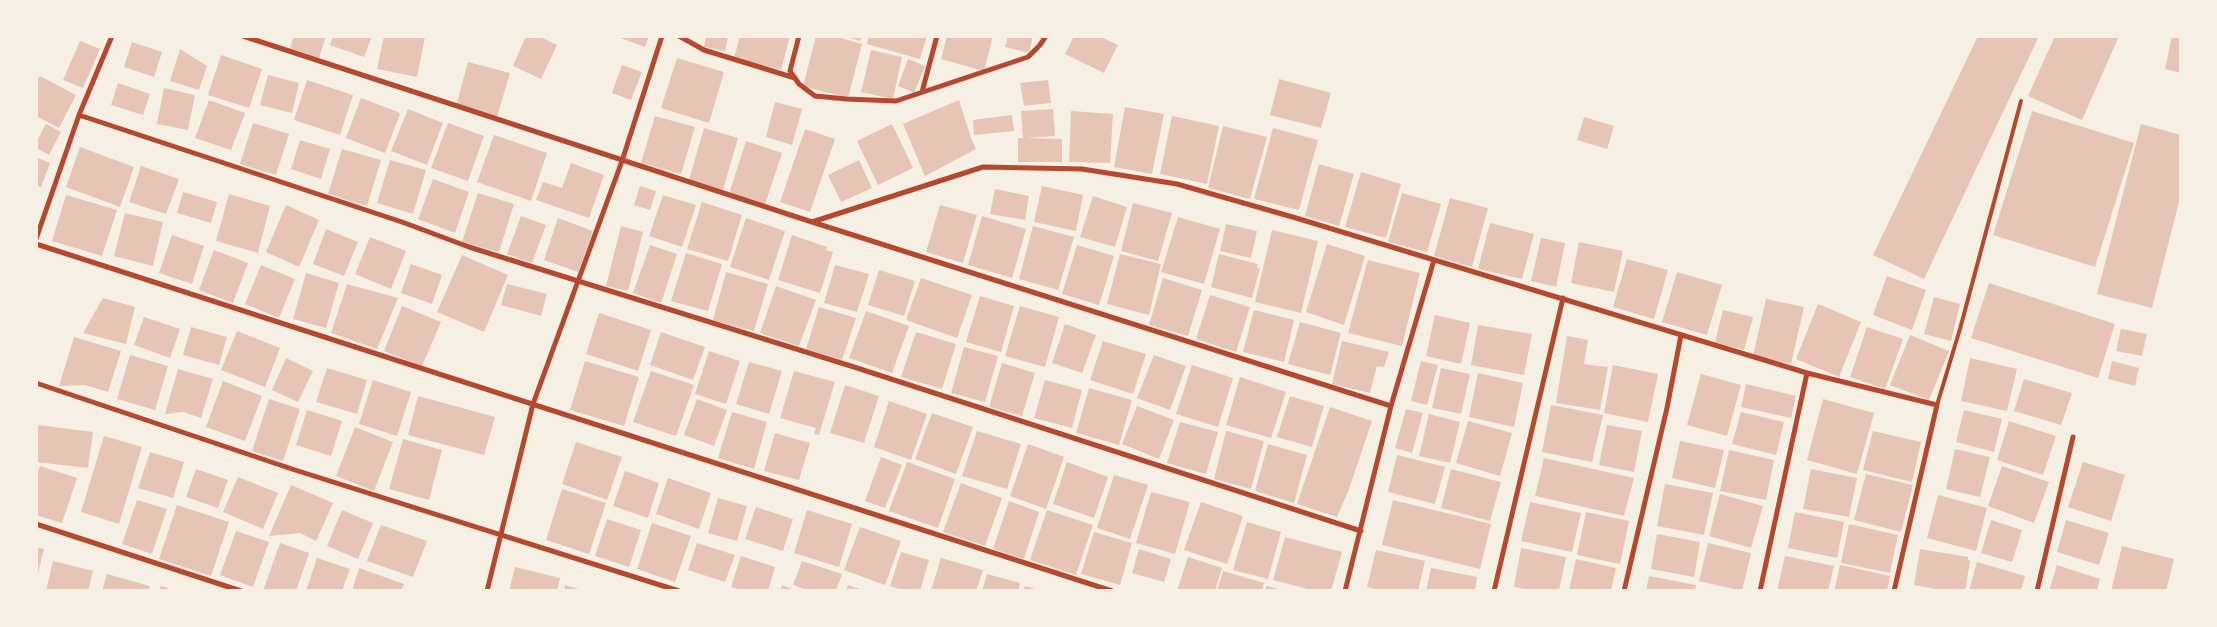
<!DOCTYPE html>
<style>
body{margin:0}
#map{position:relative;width:2217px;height:627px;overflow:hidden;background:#f6efe4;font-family:Helvetica,sans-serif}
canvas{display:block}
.frame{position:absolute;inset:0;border:38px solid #f6efe4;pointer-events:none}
</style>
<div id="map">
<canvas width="2217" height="627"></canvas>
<div class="frame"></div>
</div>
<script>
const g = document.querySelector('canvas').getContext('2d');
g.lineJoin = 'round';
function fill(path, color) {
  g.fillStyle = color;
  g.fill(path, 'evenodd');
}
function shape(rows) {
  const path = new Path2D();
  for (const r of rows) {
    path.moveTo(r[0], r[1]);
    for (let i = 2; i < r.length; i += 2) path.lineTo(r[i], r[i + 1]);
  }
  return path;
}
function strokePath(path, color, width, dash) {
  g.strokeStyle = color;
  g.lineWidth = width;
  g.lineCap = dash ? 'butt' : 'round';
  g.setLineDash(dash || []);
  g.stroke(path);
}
fill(shape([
 [294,36,326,36,319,58,290,48],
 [333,36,372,36,364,57,330,45],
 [384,36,425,37,417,77,377,69],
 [526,36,538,36,557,45,541,79,513,66],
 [615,36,649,36,645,47],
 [706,36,728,36,725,51,704,47],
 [740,36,790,36,781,70,734,58],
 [816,36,834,36,862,44,848,98,803,86],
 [844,36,862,36,860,41],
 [869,36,927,36,920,59,867,44],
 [947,36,993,36,984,71,941,59],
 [1008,36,1033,36,1029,53,1005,47],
 [1074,36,1099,36,1118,45,1104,73,1065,54],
 [1978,36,2039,36,1924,279,1873,255],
 [2055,36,2119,36,2082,120,2028,96],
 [2172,36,2181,36,2181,73,2165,69],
 [80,41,100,49,83,88,63,80],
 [132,42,162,52,154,77,124,67],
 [180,49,207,66,199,90,170,81],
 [871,50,902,57,893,99,861,92],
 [221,55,262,69,249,108,208,95],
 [677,58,724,72,709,123,661,108],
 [908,59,925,66,914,93,898,86],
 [468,62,510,73,497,117,456,106],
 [622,65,642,72,631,100,612,93],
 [268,75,299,83,292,113,260,105],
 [40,76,76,95,59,128,36,116,36,83],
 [1279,79,1331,93,1321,128,1270,115],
 [307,80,353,95,340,135,294,120],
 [1048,80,1051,103,1024,106,1020,83],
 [118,83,150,94,143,115,111,105],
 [164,88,195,95,188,130,157,124],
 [361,98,398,112,400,114,385,153,346,138],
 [209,100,245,113,231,150,195,138],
 [959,100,971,138,976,149,925,176,903,124],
 [775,102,802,109,792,145,766,137],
 [1125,107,1164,114,1152,174,1114,167],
 [408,109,443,123,427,165,391,151],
 [1053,109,1055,136,1027,138,1062,139,1062,162,1018,162,1018,138,1023,138,1021,111],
 [1071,111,1113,114,1110,163,1069,162],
 [2032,111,2134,143,2095,267,1993,235],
 [1012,115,1014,131,974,135,973,120],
 [655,116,695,127,681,174,641,163],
 [1172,116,1219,126,1207,184,1160,174],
 [1584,117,1614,126,1607,149,1577,140],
 [253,123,289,134,276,175,240,164],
 [448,123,484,136,468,181,431,168],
 [46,124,61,132,49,155,36,148,36,142],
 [892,124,913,168,878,185,857,141],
 [2141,124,2181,135,2181,194,2152,308,2097,294],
 [1223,126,1267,137,1250,199,1208,188],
 [704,128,738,138,723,190,689,180],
 [1273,128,1318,140,1299,210,1254,199],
 [805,129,835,139,810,212,780,202],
 [494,135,547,153,531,201,477,182],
 [300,140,330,149,321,179,291,169],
 [746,141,782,153,765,205,729,194],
 [80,147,134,167,120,207,66,187],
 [342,149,381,160,367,206,328,194],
 [36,157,50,163,41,187,36,185],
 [390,160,426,170,413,214,377,203],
 [859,160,872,188,841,202,828,175],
 [571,163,604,175,589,218,536,200,543,182,562,188],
 [1319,164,1354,174,1339,226,1305,216],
 [141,166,179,179,166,214,129,202],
 [1361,172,1401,184,1386,238,1345,227],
 [433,179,469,192,455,233,418,219],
 [640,186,656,191,650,210,634,205],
 [1042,186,1083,195,1076,231,1034,222],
 [995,189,1029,196,1025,220,990,214],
 [183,192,217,202,211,223,177,213],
 [478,193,514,204,499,252,462,242],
 [1402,193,1441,204,1427,252,1388,242],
 [229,194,270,206,258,253,216,241],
 [66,195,117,210,102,256,52,241],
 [663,195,696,205,682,247,649,236],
 [1093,196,1127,207,1115,247,1080,237],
 [1450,198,1488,208,1472,267,1434,256],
 [702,202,742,215,728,261,687,249],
 [1133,203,1172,213,1158,261,1121,251],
 [286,205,319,220,299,267,266,252],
 [940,205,977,215,963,263,926,252],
 [125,213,163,222,153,266,114,256],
 [521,216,546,225,532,263,507,254],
 [982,216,1026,229,1012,278,968,265],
 [1178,217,1220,229,1204,284,1161,272],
 [558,218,593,231,578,272,544,260],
 [746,218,785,231,769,280,730,267],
 [1490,223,1534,234,1522,279,1478,269],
 [1226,224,1257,231,1251,258,1220,251],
 [621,226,643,232,628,291,606,286],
 [1033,226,1074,237,1058,290,1019,279],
 [326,229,358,242,344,276,313,264],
 [1272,230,1318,241,1301,313,1255,302],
 [172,235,204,246,192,284,159,273],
 [792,235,827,247,826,250,833,252,820,293,778,280],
 [370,237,406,251,391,289,355,274],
 [1541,238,1565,243,1556,287,1531,281],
 [1579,242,1623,251,1614,292,1571,283],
 [1327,244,1365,256,1344,325,1306,312],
 [650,245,677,254,661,303,633,293],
 [1077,245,1114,256,1099,305,1062,294],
 [214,250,248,263,233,303,199,290],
 [686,253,722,264,708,311,671,301],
 [1120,254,1161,264,1149,315,1107,304],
 [1219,254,1258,264,1257,268,1260,268,1252,298,1211,287],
 [462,255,508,275,484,332,437,312],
 [1627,259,1668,270,1654,319,1613,307],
 [1368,260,1420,273,1402,346,1348,333],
 [411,264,442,275,432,304,401,293],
 [261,265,295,279,279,318,245,304],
 [835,265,869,274,857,312,824,303],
 [879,270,915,281,904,316,868,305],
 [726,272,768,284,754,331,713,320],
 [1677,272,1722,285,1707,335,1662,322],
 [306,273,339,283,326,328,293,319],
 [1887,276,1926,290,1912,330,1873,315],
 [921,278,972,295,957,338,906,320],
 [1163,278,1202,290,1188,336,1149,325],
 [1989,283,2115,324,2098,378,1971,338],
 [347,284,398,298,377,349,331,333],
 [507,284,547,294,541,316,501,305],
 [776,286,816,300,799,346,760,333],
 [1210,295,1250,307,1236,352,1196,339],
 [980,296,1014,306,1001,352,966,342],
 [1934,297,1960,304,1951,341,1924,334],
 [103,298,135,307,126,344,83,333],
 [1766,299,1804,307,1791,364,1753,356],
 [1818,304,1861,322,1839,377,1796,359],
 [402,306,441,322,422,366,384,351],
 [1020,306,1059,317,1045,367,1005,356],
 [819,307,856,318,842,360,806,349],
 [1254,310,1294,320,1284,362,1243,352],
 [1723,310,1753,317,1744,350,1715,342],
 [866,311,909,326,892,373,849,358],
 [599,313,651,330,638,371,586,354],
 [1435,315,1470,323,1461,364,1426,356],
 [144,317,180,329,170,358,134,345],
 [1300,322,1341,333,1330,375,1288,364],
 [1065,324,1096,335,1082,373,1052,363],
 [1478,325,1532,334,1524,375,1471,365],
 [191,327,227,337,219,365,183,355],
 [1867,327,1903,339,1885,389,1850,377],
 [2121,329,2147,334,2142,356,2116,351],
 [237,331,280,348,265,387,221,370],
 [661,332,705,347,693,380,650,365],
 [916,332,956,344,942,389,901,377],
 [1910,335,1949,351,1929,400,1890,385],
 [1567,336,1588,340,1584,364,1608,367,1600,410,1556,403],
 [74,337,121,351,108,392,85,385,59,386],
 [1103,341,1146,354,1133,394,1090,380],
 [1342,341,1389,352,1384,367,1377,366,1370,393,1332,384],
 [964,347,998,356,985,402,951,393],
 [709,351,740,361,726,404,695,394],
 [130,355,168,366,155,410,117,399],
 [1154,355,1186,366,1170,410,1137,398],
 [286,358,313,371,298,402,272,390],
 [1970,358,2017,369,2007,411,1961,401],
 [585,361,639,377,624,426,570,410],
 [1421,361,1438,365,1427,405,1411,401],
 [2112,361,2139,368,2135,386,2108,379],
 [749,362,782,371,769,414,736,404],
 [1002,363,1035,373,1022,416,989,407],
 [1192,365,1233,378,1218,427,1176,414],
 [1613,365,1658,374,1648,422,1604,413],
 [327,368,367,380,357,414,316,402],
 [1441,368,1470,374,1461,414,1432,408],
 [178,369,213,379,201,418,183,412,165,414],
 [651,371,694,385,676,436,633,422],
 [794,371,835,382,819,435,814,434,816,428,780,418],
 [1478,373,1523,383,1514,427,1469,417],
 [1701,374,1741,385,1727,436,1687,425],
 [1240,377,1286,392,1271,438,1226,425],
 [2024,379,2072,393,2061,425,2014,411],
 [373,380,411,392,397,436,359,424],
 [1045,380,1082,390,1072,428,1034,418],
 [223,381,262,396,245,441,206,427],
 [1746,384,1796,396,1791,418,1741,407],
 [845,385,879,396,864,443,830,433],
 [1089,388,1132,400,1119,445,1076,433],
 [418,396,495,417,484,455,408,435],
 [1290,396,1324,406,1312,447,1277,437],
 [269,399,300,409,283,461,252,451],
 [697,399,727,410,714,446,684,435],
 [1823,399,1874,413,1857,474,1807,460],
 [889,401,927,414,911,460,874,447],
 [1551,405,1603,415,1592,462,1542,452],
 [1137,406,1174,420,1159,459,1122,444],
 [1330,407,1372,421,1349,489,1337,517,1297,504],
 [1406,409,1423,413,1412,453,1395,448],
 [307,410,342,421,331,456,296,445],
 [1964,410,2002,419,1994,452,1956,442],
 [732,412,767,422,754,469,718,458],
 [1741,412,1784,422,1776,455,1732,444],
 [932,413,973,427,956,474,915,459],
 [1429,414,1460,422,1450,463,1419,456],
 [1468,421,1512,433,1500,476,1456,463],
 [2009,421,2056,436,2043,475,1997,460],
 [1180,422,1218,432,1206,474,1167,463],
 [38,425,93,432,88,468,36,462],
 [1607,425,1642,431,1634,472,1599,465],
 [355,427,393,442,374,491,336,476],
 [977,431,1021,444,1007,489,962,476],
 [1226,431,1264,441,1251,489,1214,479],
 [1873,431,1921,442,1912,482,1863,470],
 [775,433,810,443,799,480,764,471],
 [104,436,142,447,119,524,81,512],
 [403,439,442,450,429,500,389,489],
 [1680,441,1724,450,1715,488,1672,478],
 [576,442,622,457,607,500,562,484],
 [1028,444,1064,457,1046,509,1010,496],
 [1268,444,1307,455,1294,503,1255,491],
 [1955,449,1990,457,1980,497,1946,489],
 [1729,450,1774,460,1766,500,1720,491],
 [150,452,184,462,173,498,138,488],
 [1397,455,1445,467,1435,504,1388,492],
 [881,457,902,465,885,508,865,501],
 [1544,458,1634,478,1624,516,1535,496],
 [907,462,955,479,938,528,889,511],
 [1067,462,1108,477,1094,518,1053,504],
 [2083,462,2125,475,2111,521,2068,507],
 [40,466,77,478,62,523,36,515,36,477],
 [2002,466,2049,482,2034,523,1988,506],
 [196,469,228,480,218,508,186,497],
 [1451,469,1501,482,1490,521,1441,508],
 [1811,469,1857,478,1849,517,1803,509],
 [625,471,659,483,648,518,613,506],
 [1866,474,1913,485,1901,532,1854,520],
 [1114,475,1148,485,1130,539,1097,528],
 [238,477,278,493,263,529,223,512],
 [668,478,711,493,699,529,656,514],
 [961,483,1002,498,985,546,943,532],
 [1665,484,1713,493,1704,535,1657,526],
 [291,485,333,503,316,541,300,533,269,536],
 [562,489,606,503,589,554,546,540],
 [1151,492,1190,502,1175,554,1136,543],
 [1720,494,1763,506,1751,548,1709,536],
 [1938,495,1987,508,1976,551,1927,538],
 [718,498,747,506,737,541,708,533],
 [137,500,167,509,152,554,122,544],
 [1393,500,1491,524,1480,569,1382,545],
 [1009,501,1039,512,1024,559,993,549],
 [1201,502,1243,516,1227,564,1184,550],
 [1530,502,1581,513,1572,552,1521,541],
 [177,505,229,522,211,576,159,559],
 [756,507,793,519,783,551,745,539],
 [342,510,373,523,358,559,327,546],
 [807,510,852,524,839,567,794,553],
 [1047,510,1093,525,1076,575,1030,560],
 [1586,512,1629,521,1620,564,1577,555],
 [1795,512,1844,522,1837,558,1788,548],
 [607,519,641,530,629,567,595,556],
 [1991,520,2022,530,2012,562,1981,553],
 [2066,520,2109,533,2099,565,2057,552],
 [1247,522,1281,532,1268,579,1233,570],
 [652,523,691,536,675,582,637,569],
 [1849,524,1898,535,1890,573,1841,563],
 [381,525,427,541,413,577,367,561],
 [860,527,901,541,885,585,844,570],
 [236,531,269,542,253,587,220,575],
 [1094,532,1132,543,1120,585,1081,574],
 [1657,534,1700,542,1694,577,1651,569],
 [1285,537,1342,552,1331,591,1315,591,1273,580],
 [280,543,309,553,296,591,263,591],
 [697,543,735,555,725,582,688,570],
 [1708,543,1751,553,1742,591,1699,581],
 [2122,546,2174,559,2166,591,2111,591],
 [36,547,44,549,37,577,36,577],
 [1521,548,1566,557,1559,591,1534,591,1514,587],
 [1139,549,1171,559,1164,582,1132,573],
 [1920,549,1968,557,1968,560,1970,561,1965,591,1946,591,1914,585],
 [1376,550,1425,561,1418,591,1382,591,1367,587],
 [901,552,929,560,920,591,905,591,890,586],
 [741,556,775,567,768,591,744,591,731,587],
 [1785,556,1834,566,1828,591,1777,591],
 [1188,557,1222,568,1215,591,1177,591],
 [317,558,350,569,342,591,306,591],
 [941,558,983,570,976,591,931,591],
 [1576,559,1616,568,1611,591,1569,591],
 [53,561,93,571,88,591,46,591],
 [802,561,842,574,836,591,809,591,793,585],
 [1977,562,2025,576,2021,591,1969,591],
 [1840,565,1890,576,1887,591,1834,591],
 [2057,565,2100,579,2097,591,2049,591],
 [515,567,560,578,557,591,509,591],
 [359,568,404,584,401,591,352,591],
 [1431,568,1477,577,1475,591,1426,591],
 [1223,571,1264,583,1262,591,1217,591],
 [107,574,150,586,148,591,102,591],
 [987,574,1020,583,1018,591,982,591],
 [1649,576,1696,585,1695,591,1646,591],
 [565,585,582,590,582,591,564,591],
 [782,585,796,591,780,591],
 [848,585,863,590,863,591,846,591],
 [161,586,173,590,173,591,159,591],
 [1025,586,1039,590,1039,591,1023,591],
 [1266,586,1282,590,1282,591,1265,591]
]), '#e6c5b7');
strokePath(shape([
 [1937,405,1960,329,2021,101]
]), '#b5482f', 4);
strokePath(shape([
 [243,36,812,222,1391,406],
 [679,36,704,50,795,78],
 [799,36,790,71,799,84,815,96,846,99,896,101,1028,57,1040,45,1046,36],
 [922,92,937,36],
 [79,115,402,222,469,247,854,367,1361,531],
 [812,222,983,167,1082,169,1177,184,1296,218,1807,373,1937,405,1894,591],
 [36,239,79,115,112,36],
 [36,244,1112,591],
 [36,383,295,470,679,591],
 [36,524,241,591],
 [487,591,533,404,622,161,662,36],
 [1345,591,1391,406,1434,260],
 [1494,591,1563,298],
 [1624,591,1667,408,1681,335],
 [1760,591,1807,373],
 [2037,591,2073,437]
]), '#b5482f', 5);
</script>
